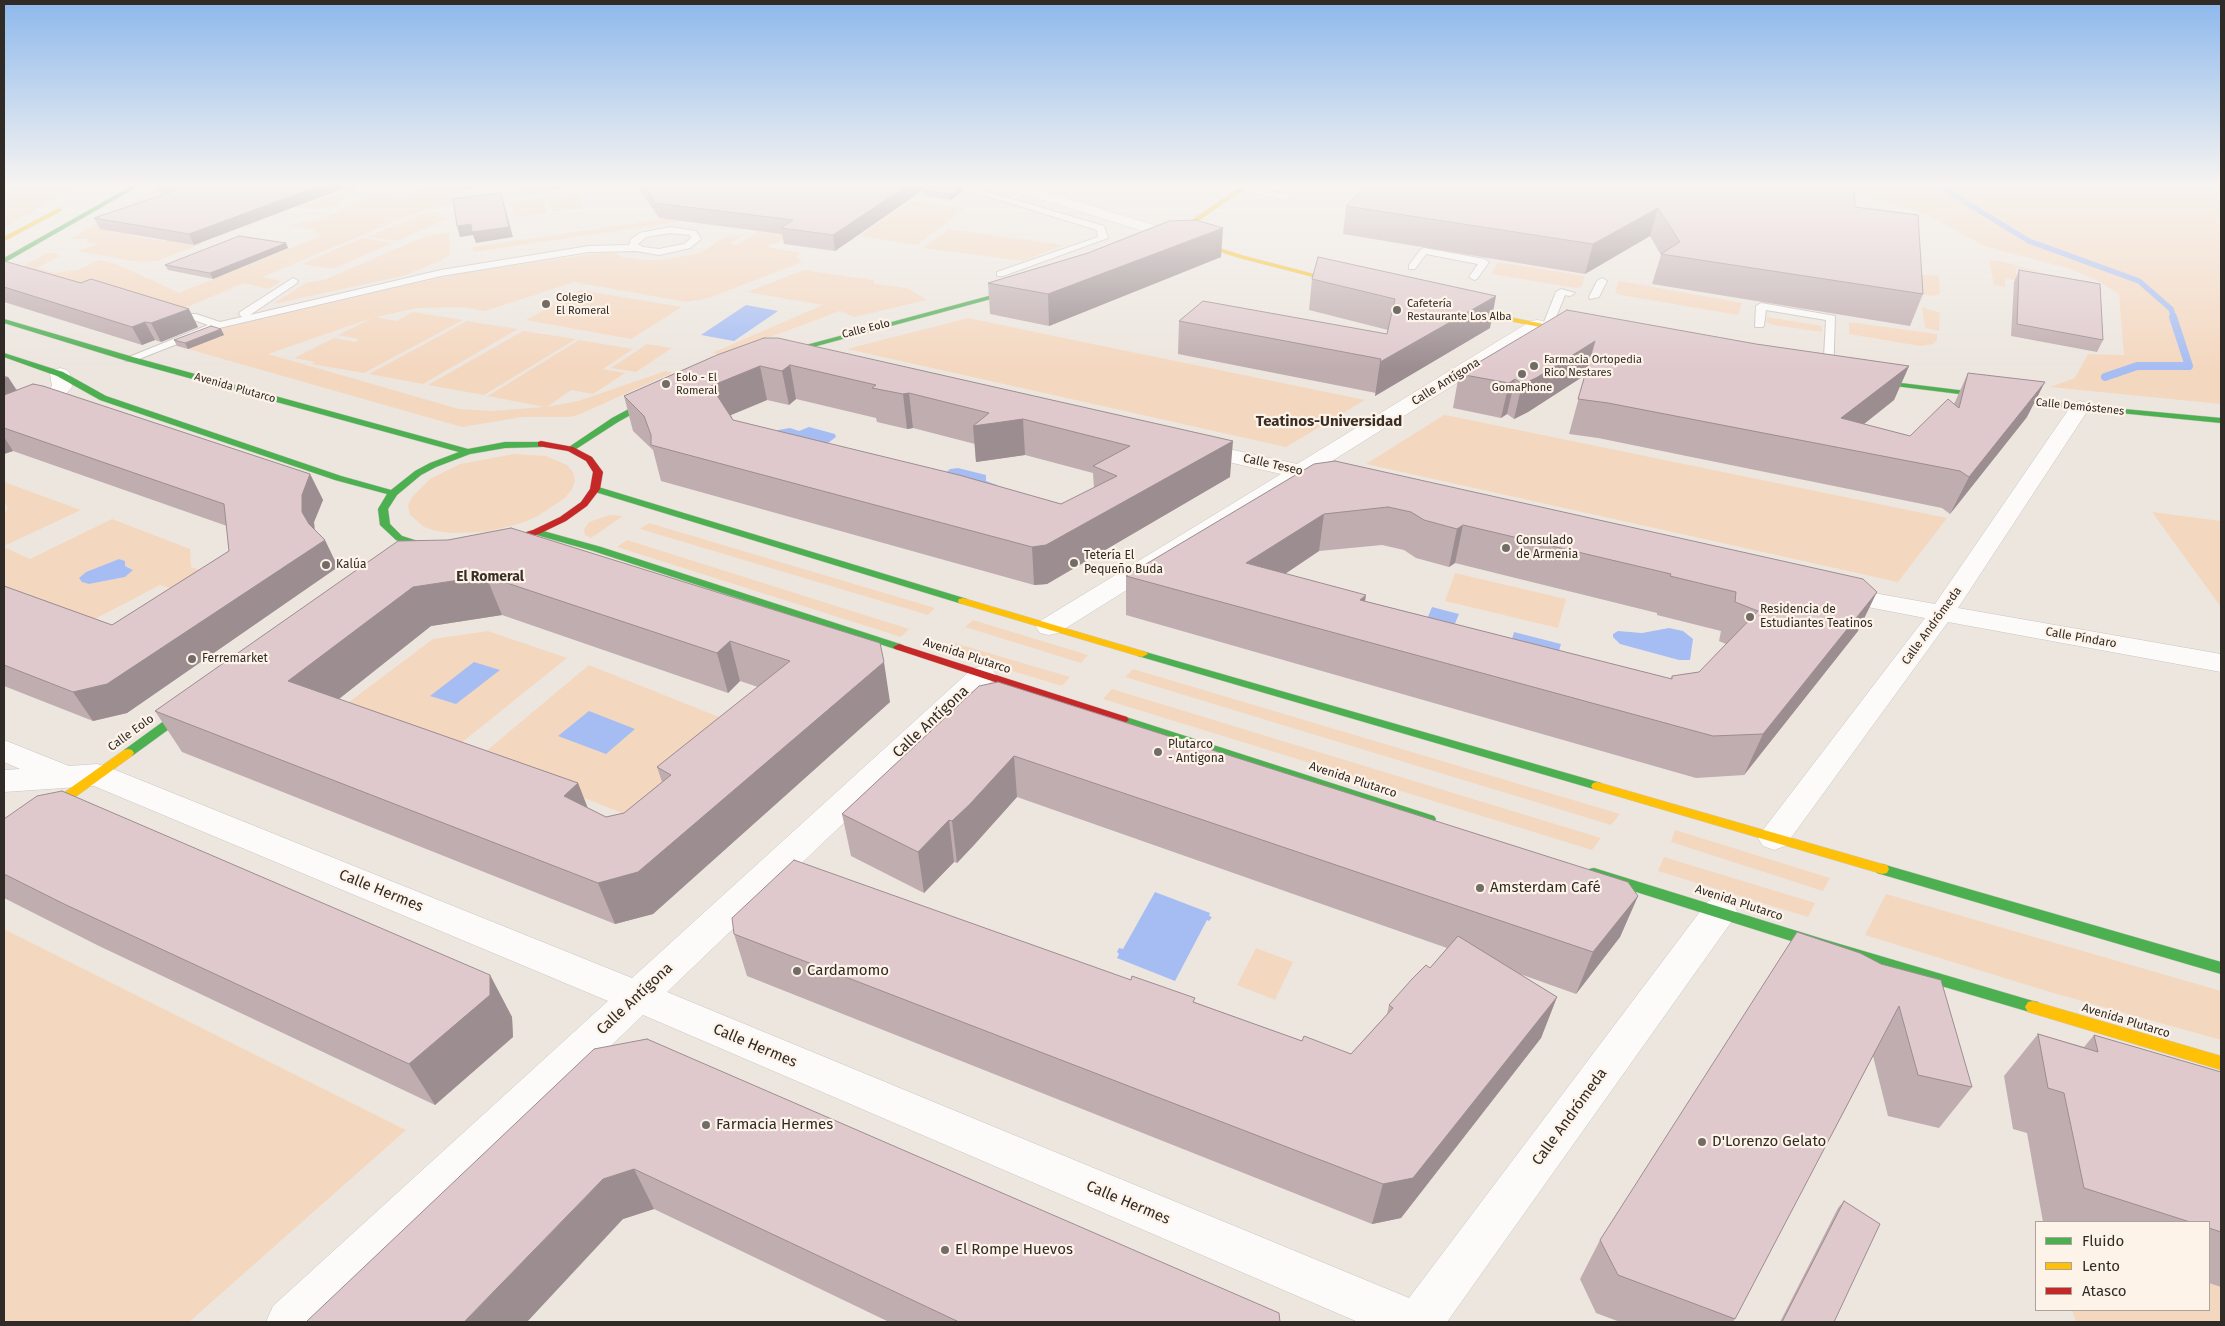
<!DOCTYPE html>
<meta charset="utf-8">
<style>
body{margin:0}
#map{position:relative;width:2225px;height:1326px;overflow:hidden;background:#ede6df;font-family:"Fira Sans",sans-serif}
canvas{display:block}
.frame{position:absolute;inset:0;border:5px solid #302b26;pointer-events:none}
.legend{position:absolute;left:2035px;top:1221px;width:175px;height:90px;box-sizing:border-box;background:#fef3e9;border:1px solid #aca39b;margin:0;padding:6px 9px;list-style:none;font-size:15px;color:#302b26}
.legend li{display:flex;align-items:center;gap:10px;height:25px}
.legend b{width:25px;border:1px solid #aca39b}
</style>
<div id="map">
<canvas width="2225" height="1326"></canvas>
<div class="frame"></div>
<ul class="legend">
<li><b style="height:6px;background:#4caf50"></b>Fluido</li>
<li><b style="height:6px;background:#ffc107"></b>Lento</li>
<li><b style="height:6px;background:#c62828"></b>Atasco</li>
</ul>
</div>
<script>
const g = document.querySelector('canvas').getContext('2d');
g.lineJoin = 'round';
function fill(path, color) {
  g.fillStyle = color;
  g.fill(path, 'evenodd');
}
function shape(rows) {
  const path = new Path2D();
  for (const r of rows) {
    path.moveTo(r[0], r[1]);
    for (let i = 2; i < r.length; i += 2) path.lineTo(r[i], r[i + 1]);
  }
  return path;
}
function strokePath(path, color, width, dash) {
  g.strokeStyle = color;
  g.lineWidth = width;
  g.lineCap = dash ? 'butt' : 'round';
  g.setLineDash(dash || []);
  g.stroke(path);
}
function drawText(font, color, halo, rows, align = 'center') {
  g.font = font + ' "Fira Sans",sans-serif';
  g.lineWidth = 4.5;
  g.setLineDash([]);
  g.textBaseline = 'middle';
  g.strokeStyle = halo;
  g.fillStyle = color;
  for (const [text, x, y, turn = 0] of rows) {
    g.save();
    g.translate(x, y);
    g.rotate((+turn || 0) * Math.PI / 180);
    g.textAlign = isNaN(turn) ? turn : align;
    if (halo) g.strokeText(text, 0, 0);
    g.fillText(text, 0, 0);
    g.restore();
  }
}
fill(shape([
 [4,183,87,183,4,227],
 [165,183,178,183,129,216,130,236,164,241,216,223,201,244,157,261,138,262,77,251,98,244,85,242,90,239,70,239],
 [329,183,356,184,354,192,336,205,318,209,298,208,352,187],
 [433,183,485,183,454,196,478,198,418,212,262,277,281,281,268,289,244,283,163,317,15,271,47,253,54,253,59,256,37,268,55,273,78,270,99,260,119,265,179,293,323,235,313,232,316,230,289,225,323,219,371,193,382,193,404,197],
 [521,183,559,183,561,190,524,195],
 [1849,183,2221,183,2221,404,2050,387,2075,378,2088,354,2124,355,2119,294,2098,281,2071,269,1984,246,1926,214,1848,193],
 [860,191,776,244,772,243,767,247,800,253,797,257,802,262,709,298,687,302,574,282,485,311,462,307,417,308,376,317,396,321,413,312,463,320,364,373,312,364,315,362,294,358,334,338,355,342,359,339,338,335,372,318,268,354,459,409,492,411,544,407,488,396,579,340,633,349,603,369,625,373,593,394,571,390,547,407,578,401,666,371,672,373,578,415,569,417,522,417,462,427,188,349,219,329,456,274,612,251,622,257,641,260,663,260,700,253,726,236,741,236,730,244,737,245,772,223],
 [577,192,584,208,552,212,546,196],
 [542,197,548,213,516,217,511,201],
 [911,201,966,208,917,245,859,236],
 [704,213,684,221,474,252,472,247],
 [421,214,450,218,397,241,367,237],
 [948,229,1064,245,1023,261,923,248],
 [449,232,450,254,442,260,403,276,273,304,306,283,324,280,426,236],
 [362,238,392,243,333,269,302,264],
 [1989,260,2000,261,2041,272,2016,268,2016,280,2005,278,2005,287,1994,285],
 [1498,262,1585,276,1581,287,1576,288,1491,274],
 [804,270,873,280,875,284,907,288,927,300,854,317,840,311,722,355,712,353,823,305,747,292],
 [1907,274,1939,276,1940,294,1933,296,1908,292],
 [1619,281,1742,303,1738,315,1621,295,1615,292],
 [581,290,682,307,631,339,526,320],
 [1922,307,1940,313,1939,331,1925,328],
 [1767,317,1822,326,1822,332,1773,325,1766,322],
 [968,318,1059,337,1365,400,1286,447,847,349],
 [467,321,518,329,423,384,369,374],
 [1849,322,1937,334,1937,340,1933,344,1920,346,1849,334],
 [523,331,576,339,484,395,428,385],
 [647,344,672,348,636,372,611,368],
 [1444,415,1455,417,1947,518,1898,582,1366,464],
 [514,454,546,456,567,465,573,472,575,480,572,489,565,498,538,516,522,523,486,532,451,533,436,531,424,527,410,515,408,506,412,497,430,479,460,464],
 [4,482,81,510,4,546,4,513,8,509,4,501],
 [2152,512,2221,521,2221,607],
 [610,515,623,516,591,538,585,535,584,529,589,522],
 [112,519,190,549,191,567,227,578,196,596,160,585,72,631,4,607,4,547,30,559],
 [119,559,125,561,125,566,133,570,125,577,89,584,79,578,86,572],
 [649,523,935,608,928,615,640,529],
 [627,540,909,629,901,637,617,547],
 [1455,573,1566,599,1558,628,1445,601],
 [973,620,1088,655,1081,663,965,627],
 [488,631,567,658,455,748,341,708,433,639],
 [951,642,1070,677,1062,686,943,650],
 [589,665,739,725,630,816,479,757],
 [1133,669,1620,814,1611,825,1125,677],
 [1112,689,1601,838,1592,850,1103,699],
 [1675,830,1830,878,1823,891,1671,842],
 [1664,857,1815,903,1808,917,1658,871],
 [1886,894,2221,991,2221,1040,2050,992,1865,935],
 [4,929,406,1130,189,1322,4,1322],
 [1256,948,1293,962,1275,1000,1237,985],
 [2209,1282,2221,1286,2221,1322,2076,1322,2072,1310,2209,1310]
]), '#f4d7bf');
fill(shape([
 [746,305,778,311,734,341,701,335],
 [809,427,835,434,836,437,824,446,770,435,778,430,790,428,799,431],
 [958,468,986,475,986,481,997,485,1000,491,939,479,950,469],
 [119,559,125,561,125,566,133,570,125,577,89,584,82,582,79,578,86,572],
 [1432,607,1459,614,1450,635,1423,629],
 [1669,628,1683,631,1693,639,1690,660,1679,660,1620,644,1613,637,1613,634,1618,631,1642,633],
 [1514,632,1561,644,1557,658,1510,646],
 [474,662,500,670,456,704,430,696],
 [589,711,635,729,606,754,558,736],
 [1155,892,1210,913,1209,916,1212,917,1209,921,1207,920,1175,981,1117,958,1119,954,1117,952,1119,948,1123,949]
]), '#a6bdf3');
strokePath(shape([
 [1934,183,2029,241,2139,281,2171,309,2174,318]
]), '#a6bdf3', 5.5);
strokePath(shape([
 [2105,377,2137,366,2189,366,2173,317]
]), '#a6bdf3', 8);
const lane = shape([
 [945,183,958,183,1104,226,1108,238,1003,276,997,276,997,272,1098,237,1097,230,945,183],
 [1243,185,1286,194,1290,197,1286,200,1240,190,1239,188,1243,185],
 [670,227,696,231,701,239,690,248,659,255,636,251,589,252,441,276,215,329,134,361,126,361,124,359,208,325,188,318,188,314,196,314,220,322,242,317,239,314,240,312,293,278,298,281,297,283,250,315,441,270,589,246,629,245,631,239,640,233,670,227],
 [670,233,690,235,691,238,684,244,659,249,643,247,638,244,646,237,670,233],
 [1424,248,1484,259,1489,262,1477,279,1474,280,1469,277,1478,264,1426,254,1415,269,1409,269,1409,265,1421,249,1424,248],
 [1602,278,1607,281,1599,297,1590,299,1589,297,1597,281,1602,278],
 [1561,289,1575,293,1570,296,1565,295,1552,327,1547,330,1543,329,1542,327,1556,292,1561,289],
 [1761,303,1835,316,1833,377,1825,377,1823,375,1826,320,1766,310,1764,325,1763,327,1755,327,1756,306,1761,303]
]);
const street = shape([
 [996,183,1018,183,1176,232,1179,235,1176,238,1166,238,998,186,996,183],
 [1537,320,1543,321,1546,325,1543,329,1319,469,1346,475,1349,480,1346,485,1338,487,1304,479,1058,633,1049,635,1040,633,1036,627,1040,621,1281,474,1189,453,1186,448,1189,443,1197,442,1297,464,1531,321,1537,320],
 [60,368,67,370,70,374,72,387,59,402,4,424,4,411,45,394,52,386,50,374,53,370,60,368],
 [2080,401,2087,403,2090,407,1958,608,2221,654,2221,672,1948,622,1785,846,1774,850,1763,846,1758,838,1763,830,1925,618,1826,599,1822,594,1826,589,1835,586,1935,604,2073,403,2080,401],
 [982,666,992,669,996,675,992,681,667,992,1409,1298,1708,901,1720,897,1732,901,1737,911,1732,921,1447,1322,1358,1322,643,1015,322,1322,266,1322,273,1306,608,1001,94,786,4,792,4,770,20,769,4,762,4,740,69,766,97,764,108,767,632,978,972,669,982,666]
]);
const fast = shape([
 [137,183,144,183,4,263,4,258,137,183],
 [1026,286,1028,287,1028,289,776,357,769,355,1026,286],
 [4,319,133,357,468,449,505,442,544,442,544,446,541,447,505,448,470,454,436,467,421,475,397,495,388,509,390,524,402,536,424,543,449,545,478,543,513,536,518,539,516,541,478,549,449,551,423,549,396,540,380,525,378,509,387,494,335,480,100,400,57,376,4,357,4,353,63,372,106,396,341,476,391,490,415,471,430,463,459,452,127,361,4,323,4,319],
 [1860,378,2080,405,2221,418,2221,423,2080,409,1863,382,1859,380,1860,378],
 [659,393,666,395,618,422,573,451,567,451,566,449,612,418,659,393],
 [595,486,967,599,968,601,963,604,959,603,592,491,592,487,595,486],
 [536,529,601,547,903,645,905,647,899,650,895,649,593,551,533,534,531,532,536,529],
 [1142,651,1601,783,1603,786,1601,789,1597,790,1138,656,1136,654,1142,651],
 [194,701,200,705,198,708,132,756,124,756,122,753,124,750,190,702,194,701],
 [1123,716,1434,816,1436,819,1434,822,1429,824,1424,822,1119,723,1117,720,1123,716],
 [1882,864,2221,962,2221,974,1877,873,1875,869,1877,865,1882,864],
 [1594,868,1826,940,2033,1001,2038,1002,2041,1007,2038,1012,2033,1013,1826,952,1589,877,1587,873,1589,869,1594,868]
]);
const slow = shape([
 [1246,183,1253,183,1189,227,1164,239,1159,238,1185,225,1246,183],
 [59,208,62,210,61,211,4,241,4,237,59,208],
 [1183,238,1187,238,1244,256,1352,284,1349,286,1240,258,1183,240,1183,238],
 [1453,306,1579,331,1583,333,1579,335,1456,310,1453,310,1453,306],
 [963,598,1146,652,1148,654,1142,657,1138,656,959,603,958,601,959,599,963,598],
 [128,749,132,750,134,753,132,756,9,845,4,847,4,835,124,750,128,749],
 [1597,782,1882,864,1887,865,1889,869,1887,873,1882,874,1593,789,1591,786,1593,783,1597,782],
 [2033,1001,2221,1056,2221,1070,2028,1012,2025,1007,2028,1002,2033,1001]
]);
const jam = shape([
 [541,441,573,447,592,457,603,472,600,489,587,506,566,521,539,534,513,542,510,541,508,539,510,537,533,530,560,517,581,502,590,489,593,472,586,461,568,451,538,446,538,442,541,441],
 [899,644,1127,717,1129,720,1123,724,1119,723,895,649,893,647,899,644]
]);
strokePath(lane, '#c9c4bf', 2);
strokePath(street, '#c9c4bf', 1);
strokePath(fast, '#c9c4bf', 1);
strokePath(slow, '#c9c4bf', 1);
strokePath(jam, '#c9c4bf', 1);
fill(lane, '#fcfbfa');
fill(street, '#fcfbfa');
fill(fast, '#4caf50');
fill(slow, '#ffc107');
fill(jam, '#c62828');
fill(shape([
 [635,183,955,183,963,191,951,200,924,196,924,191,926,188,835,251,784,244,782,234,659,218],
 [347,187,194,245,100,229,94,218,161,196,158,189],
 [1346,206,1855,207,1923,294,1910,326,1652,284,1661,255,1650,236,1585,274,1343,234],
 [286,243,288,248,213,279,168,270,165,265],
 [1088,253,1221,257,1049,326,990,314,988,283],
 [1318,257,1490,328,1375,396,1376,393,1178,354,1179,321,1387,334,1388,330,1309,310,1312,279],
 [4,261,198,327,161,342,155,340,142,345,4,302],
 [2019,270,2103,340,2097,352,2011,336,2014,282],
 [221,329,224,335,188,349,177,346,174,340],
 [778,338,1230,477,1047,584,1034,585,661,481,653,450,633,431,624,396],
 [796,399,876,418,877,422,907,429,913,428,975,444,976,462,1025,455,1093,473,1094,488,1061,504,733,420,731,415,767,400,789,405],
 [1756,344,1909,366,1894,400,1864,424,1910,436,1954,404,1968,373,2027,417,1950,514,1942,508,1598,438,1569,434,1585,375,1528,412,1514,419,1507,414,1501,418,1453,408,1459,374],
 [4,375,8,377,17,390,310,474,323,500,314,522,315,530,338,567,127,713,93,721,4,686,4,586,112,625,229,551,227,526,13,451,4,454],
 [1335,461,1858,631,1744,775,1696,778,1126,615,1126,576],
 [1382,545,1404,550,1416,558,1449,567,1455,563,1657,613,1657,615,1721,631,1719,641,1726,644,1699,672,1672,676,1671,679,1365,601,1285,574,1319,551],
 [511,528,890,702,653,914,615,924,182,752,155,711,448,540],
 [502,615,728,693,740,681,758,687,657,767,662,782,624,813,606,817,588,808,578,783,339,699,431,626],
 [979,686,1638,896,1620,937,1576,994,1520,974,1557,997,1541,1038,1401,1218,1372,1224,747,976,734,934,1194,1002,1302,1041,1351,1054,1387,1014,1389,1005,1430,968,1447,948,1017,797,974,845,957,863,954,862,924,893,851,856,842,814],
 [4,819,490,975,512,1017,513,1037,435,1105,99,946,4,898],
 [1860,953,1972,1087,1939,1128,1888,1116,1873,1056,1733,1322,1620,1322,1596,1313,1580,1279,1600,1240],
 [2038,1034,2084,1047,2094,1035,2221,1072,2221,1287,2209,1283,2209,1222,2043,1222,2027,1133,2013,1129,2004,1076],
 [594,1049,1280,1322,889,1322,654,1209,623,1219],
 [1844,1201,1834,1322,1780,1322,1838,1208]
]), '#c0adb0');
fill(shape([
 [327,183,345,183,347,187,194,245,189,234],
 [911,183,931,183,932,184,835,251,833,235],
 [963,186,963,191,951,200,951,194],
 [501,193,513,237,476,243,473,235,460,237,457,226,471,224],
 [1658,208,1650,236,1585,274,1593,244],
 [1223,228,1221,257,1049,326,1048,294],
 [286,243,288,248,213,279,210,273],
 [1496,296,1490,328,1375,396,1380,362],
 [189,309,198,327,161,342,151,323],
 [145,322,155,340,142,345,132,327],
 [221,329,224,335,188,349,185,343],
 [1595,341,1587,374,1528,412,1514,419,1522,384],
 [790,365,796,399,789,405,782,371],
 [760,366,767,400,719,420,711,386],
 [1909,366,1894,400,1835,447,1841,418],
 [8,377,23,401,4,409,4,378],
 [1515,379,1507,414,1501,418,1509,383],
 [2045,382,2027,417,1950,514,1969,477],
 [909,393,913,428,907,429,903,394],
 [1023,419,1025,455,976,462,973,426],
 [4,437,13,451,4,454],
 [1233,441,1230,477,1047,584,1034,585,1032,547],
 [310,474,323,500,314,522,315,538,302,512,302,495],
 [1324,514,1319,551,1243,602,1246,563],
 [1463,525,1455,563,1449,567,1457,529],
 [325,540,338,567,127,713,93,721,73,692],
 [486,576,502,615,431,626,311,721,288,681,413,587],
 [1877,592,1858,631,1744,775,1763,734],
 [1366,595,1360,635,1360,600],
 [730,641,740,681,728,693,717,653],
 [884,662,890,702,653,914,615,924,598,883],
 [1014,756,1017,797,974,845,957,863,952,821],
 [578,783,594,825,564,796],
 [949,820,954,862,924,893,918,852],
 [1638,896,1620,937,1576,994,1593,952],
 [490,975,512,1017,513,1037,435,1105,409,1064],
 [1557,997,1541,1038,1401,1218,1372,1224,1383,1184],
 [634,1169,654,1209,623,1219,527,1322,464,1322,603,1179]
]), '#9c8d90');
const building = shape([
 [176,183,327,183,189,234,94,218,175,191,158,189,176,183],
 [642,183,911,183,833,235,781,228,793,220,655,203,642,183],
 [930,183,955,183,963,186,951,194,924,191,930,183],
 [1369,183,1854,183,1855,207,1918,215,1923,294,1661,254,1680,242,1658,208,1593,244,1346,206,1369,183],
 [501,193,509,227,472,232,471,224,457,226,453,199,501,193],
 [1196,220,1223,228,1048,294,988,283,1088,253,1169,221,1196,220],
 [239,236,286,243,210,273,165,265,239,236],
 [1318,257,1496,296,1380,362,1381,359,1179,321,1203,301,1387,334,1395,299,1312,279,1318,257],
 [4,261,81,283,91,279,189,309,151,323,145,322,132,327,4,287,4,261],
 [2019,270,2100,284,2103,340,2017,324,2019,270],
 [1567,310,1756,344,1909,366,1841,418,1910,436,1948,399,1959,408,1968,373,2045,382,1969,477,1960,471,1608,403,1578,399,1595,341,1536,378,1522,384,1515,379,1509,383,1459,374,1567,310],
 [211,326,221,329,185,343,174,340,211,326],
 [764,338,778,338,1233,441,1046,545,1032,547,651,445,651,435,644,416,624,396,717,355,764,338],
 [790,365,876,385,872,388,903,394,909,393,989,413,973,426,1023,419,1130,446,1093,466,1117,476,1061,504,959,475,733,420,711,386,760,366,782,371,790,365],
 [33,384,43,386,310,474,302,495,302,512,309,524,325,540,107,684,73,692,4,665,4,586,112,625,229,551,224,504,4,428,4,395,33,384],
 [1335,461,1863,579,1877,592,1763,734,1713,736,1126,576,1314,464,1335,461],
 [1388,507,1411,512,1424,520,1457,529,1463,525,1671,574,1670,576,1736,592,1735,602,1758,611,1699,672,1672,676,1672,679,1360,600,1366,595,1246,563,1324,514,1388,507],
 [511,528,880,643,884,662,638,872,598,883,155,711,398,541,448,540,511,528],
 [486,576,717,653,730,641,790,661,657,767,671,775,624,813,606,817,564,796,578,783,288,681,413,587,486,576],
 [998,682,1628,882,1638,896,1593,952,1014,756,970,804,952,821,949,820,918,852,842,814,979,686,998,682],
 [62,791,490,975,490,995,409,1064,64,904,4,874,4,819,37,796,62,791],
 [794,860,1131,980,1132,976,1195,998,1193,1002,1302,1041,1304,1036,1351,1054,1393,1008,1389,1005,1412,979,1426,965,1430,968,1458,936,1557,997,1413,1178,1383,1184,734,934,732,918,794,860],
 [1797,932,1860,953,1881,964,1941,980,1972,1087,1918,1075,1899,1006,1735,1319,1618,1275,1600,1240,1797,932],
 [2038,1034,2098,1052,2094,1035,2221,1072,2221,1232,2209,1228,2209,1222,2190,1222,2084,1188,2064,1093,2048,1088,2038,1034],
 [647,1039,1279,1313,1280,1322,959,1322,634,1169,603,1179,464,1322,306,1322,594,1049,647,1039],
 [1844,1201,1880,1224,1834,1322,1782,1322,1844,1201]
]);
fill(building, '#dfc9cd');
strokePath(building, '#9c8d90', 1);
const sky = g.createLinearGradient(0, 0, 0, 369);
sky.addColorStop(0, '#8db8ec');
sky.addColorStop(0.5, '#f7f4f1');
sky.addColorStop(1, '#f7f4f100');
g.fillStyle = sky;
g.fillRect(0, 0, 2225, 369);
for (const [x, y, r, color] of [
 [546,304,5,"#726c67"],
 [1397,310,5,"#726c67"],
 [1534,366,5,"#726c67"],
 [1522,374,5,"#726c67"],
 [666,384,5,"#726c67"],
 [1506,548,5,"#726c67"],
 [1074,563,5,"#726c67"],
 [326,565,5,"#726c67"],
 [1750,617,5,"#726c67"],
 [192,659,5,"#726c67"],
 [1158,752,5,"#726c67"],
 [1480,888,5,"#726c67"],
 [797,971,5,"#726c67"],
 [706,1125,5,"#726c67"],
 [1702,1142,5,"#726c67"],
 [945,1250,5,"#726c67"]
]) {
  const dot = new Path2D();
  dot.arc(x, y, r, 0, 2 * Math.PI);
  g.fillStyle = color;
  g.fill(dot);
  strokePath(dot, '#fef3e9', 2);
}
drawText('11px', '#302b26', '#fef3e9', [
 ["Colegio",556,298],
 ["El Romeral",556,311],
 ["Cafetería",1407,304],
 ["Restaurante Los Alba",1407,317],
 ["Farmacia Ortopedia",1544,360],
 ["Rico Nestares",1544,373],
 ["Eolo - El",676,378],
 ["Romeral",676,391],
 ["GomaPhone",1522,388,"center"]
], 'left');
drawText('11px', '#302b26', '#fef3e9', [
 ["Calle Eolo",866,329,-14],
 ["Avenida Plutarco",235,388,16],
 ["Calle Demóstenes",2080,407,6]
]);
drawText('12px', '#302b26', '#fef3e9', [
 ["Calle Antígona",1446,382,-32],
 ["Calle Teseo",1273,465,13],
 ["Calle Andrómeda",1932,626,-54],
 ["Calle Píndaro",2081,638,10],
 ["Avenida Plutarco",967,656,18],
 ["Calle Eolo",131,733,-36],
 ["Avenida Plutarco",1353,780,18],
 ["Avenida Plutarco",1739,903,18],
 ["Avenida Plutarco",2126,1021,17]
]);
drawText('12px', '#302b26', '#fef3e9', [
 ["Consulado",1516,541],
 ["de Armenia",1516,555],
 ["Tetería El",1084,556],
 ["Pequeño Buda",1084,570],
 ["Kalúa",336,565],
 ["Residencia de",1760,610],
 ["Estudiantes Teatinos",1760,624],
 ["Ferremarket",202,659],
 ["Plutarco",1168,745],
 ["- Antigona",1168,759]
], 'left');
drawText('bold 14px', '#3a2f26', '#fef3e9', [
 ["El Romeral",490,577]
]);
drawText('bold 15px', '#3a2f26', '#fef3e9', [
 ["Teatinos-Universidad",1329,422]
]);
drawText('15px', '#302b26', '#fef3e9', [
 ["Calle Antígona",931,722,-43],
 ["Calle Hermes",381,891,22],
 ["Calle Antígona",635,999,-43],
 ["Calle Hermes",755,1046,23],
 ["Calle Andrómeda",1570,1117,-54],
 ["Calle Hermes",1128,1203,23]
]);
drawText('15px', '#302b26', '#fef3e9', [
 ["Amsterdam Café",1490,888],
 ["Cardamomo",807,971],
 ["Farmacia Hermes",716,1125],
 ["D'Lorenzo Gelato",1712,1142],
 ["El Rompe Huevos",955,1250]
], 'left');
</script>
